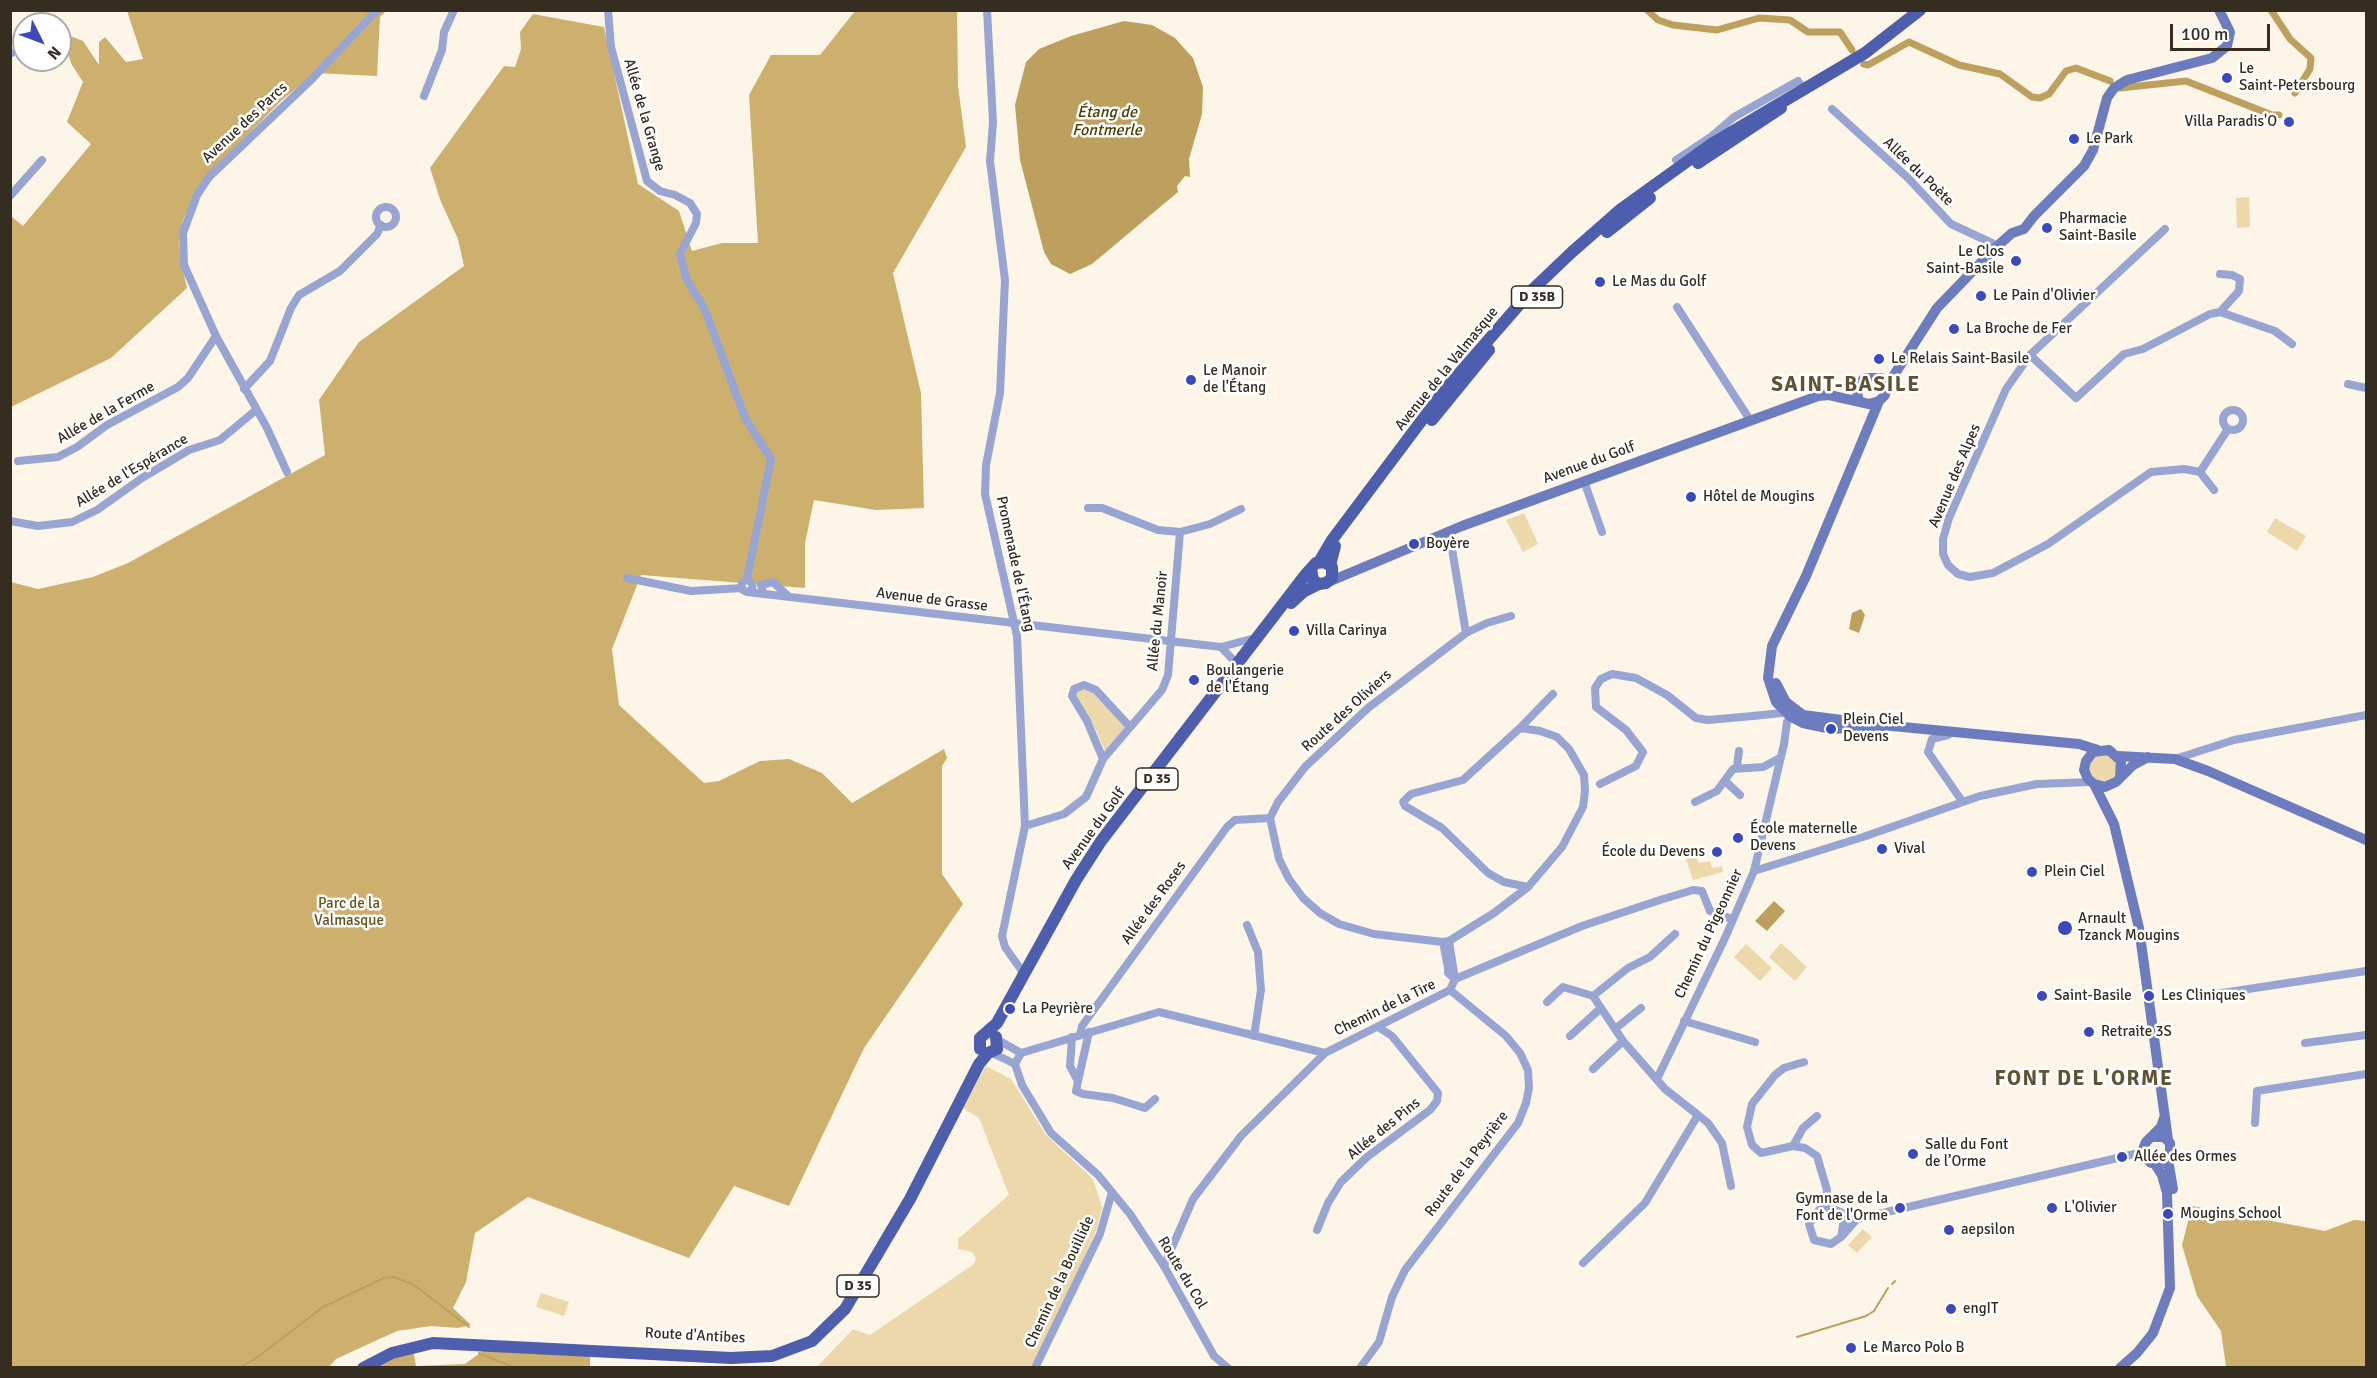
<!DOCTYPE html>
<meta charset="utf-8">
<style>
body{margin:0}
#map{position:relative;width:2377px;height:1378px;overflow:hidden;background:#fdf6e8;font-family:Signika,sans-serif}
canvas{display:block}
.frame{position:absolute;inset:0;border:12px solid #342d20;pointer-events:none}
.north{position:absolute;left:12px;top:12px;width:60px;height:60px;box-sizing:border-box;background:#fff;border:2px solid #aeaba6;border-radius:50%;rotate:132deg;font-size:16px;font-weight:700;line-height:24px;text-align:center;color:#342d20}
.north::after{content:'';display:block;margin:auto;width:21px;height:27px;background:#3c49bd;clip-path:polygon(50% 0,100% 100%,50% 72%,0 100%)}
.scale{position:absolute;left:2170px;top:24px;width:100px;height:27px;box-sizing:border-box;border:3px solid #342d20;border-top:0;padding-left:8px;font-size:18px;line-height:21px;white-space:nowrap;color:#342d20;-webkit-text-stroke:4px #fff;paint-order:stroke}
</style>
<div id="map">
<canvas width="2377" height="1378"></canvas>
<div class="frame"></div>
<div class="north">N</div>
<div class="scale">100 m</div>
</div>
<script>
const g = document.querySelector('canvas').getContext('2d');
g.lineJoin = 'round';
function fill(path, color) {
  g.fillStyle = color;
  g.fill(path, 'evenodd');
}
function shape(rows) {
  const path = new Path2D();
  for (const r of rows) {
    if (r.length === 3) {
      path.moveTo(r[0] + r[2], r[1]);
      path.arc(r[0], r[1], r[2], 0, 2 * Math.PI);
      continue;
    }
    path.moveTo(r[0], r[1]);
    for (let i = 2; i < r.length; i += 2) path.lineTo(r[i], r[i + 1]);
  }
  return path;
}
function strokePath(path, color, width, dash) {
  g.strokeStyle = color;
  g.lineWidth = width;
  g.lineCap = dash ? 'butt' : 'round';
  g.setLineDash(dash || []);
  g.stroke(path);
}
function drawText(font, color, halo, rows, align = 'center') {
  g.font = font + ' Signika,sans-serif';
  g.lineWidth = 5;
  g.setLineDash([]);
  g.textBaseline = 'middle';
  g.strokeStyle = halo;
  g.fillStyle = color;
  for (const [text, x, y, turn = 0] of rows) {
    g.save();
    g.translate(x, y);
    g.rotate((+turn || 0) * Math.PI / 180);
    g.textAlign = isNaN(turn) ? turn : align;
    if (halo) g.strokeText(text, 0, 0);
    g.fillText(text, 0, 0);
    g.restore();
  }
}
fill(shape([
 [2249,197,2250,227,2237,228,2236,198],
 [1524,513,1538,544,1523,552,1506,520],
 [2275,518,2306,536,2297,551,2267,532],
 [1082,687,1093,692,1125,727,1105,751,1095,728,1075,696,1077,689],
 [2103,768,14],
 [1696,856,1699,863,1710,861,1712,868,1722,866,1723,872,1693,880,1686,859],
 [1781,943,1807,967,1795,981,1769,957],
 [1746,944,1772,968,1760,981,1734,957],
 [986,1066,1011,1079,1046,1135,1093,1179,1102,1207,1097,1228,1077,1275,1033,1365,1031,1368,816,1368,853,1329,870,1335,974,1264,976,1258,972,1252,958,1249,958,1239,1009,1195,979,1118,963,1108],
 [1863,1229,1872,1237,1857,1253,1848,1245],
 [541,1293,569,1302,564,1316,536,1307]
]), '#edd8ab');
fill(shape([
 [301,10,386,11,380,17,377,76,315,73,282,100,207,176,195,195,183,220,179,240,180,257,187,288,111,358,11,407,11,216,23,226,91,144,67,122,83,82,72,65,60,32,83,41,99,65,99,42,105,37,126,62,143,59,127,11],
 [855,11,957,11,958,86,966,147,893,273,921,393,924,508,876,510,814,500,805,543,805,588,641,575,612,649,619,705,704,783,719,781,760,761,789,759,822,773,852,803,944,749,947,758,942,766,942,874,963,904,864,1048,789,1206,734,1186,689,1258,528,1197,475,1233,466,1282,453,1308,471,1325,458,1328,431,1326,397,1331,336,1359,329,1367,11,1368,11,582,38,589,93,577,128,563,325,455,319,400,359,342,464,266,458,239,441,202,430,168,504,66,515,67,521,49,520,32,533,14,604,27,638,184,679,211,692,251,722,243,758,243,749,95,771,55,820,55],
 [2192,1206,2325,1231,2354,1220,2366,1221,2366,1367,2226,1367,2221,1331,2197,1296,2182,1245],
 [413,1349,416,1366,465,1364,484,1350,590,1356,590,1367,363,1368]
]), '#ceb06e');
fill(shape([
 [1124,21,1152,25,1175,38,1193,58,1203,87,1202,114,1189,159,1190,177,1185,176,1177,186,1178,192,1092,264,1070,274,1051,264,1044,252,1020,160,1015,105,1026,62,1039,49,1071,36],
 [1861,609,1865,615,1859,633,1849,629,1852,613],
 [1774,901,1785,911,1767,931,1755,921]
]), '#bda05e');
strokePath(shape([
 [1892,1284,1895,1281],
 [1797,1337,1866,1316,1874,1311,1888,1288],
 [479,1353,515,1368],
 [239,1368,255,1359,323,1307,384,1278,394,1277,414,1285,469,1327]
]), '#bda05e', 2);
strokePath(shape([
 [1647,10,1658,20,1673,25,1717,30,1759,18,1790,20,1808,32,1840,32,1852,50],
 [2271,10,2290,39,2311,58,2310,69,2295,93],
 [1864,64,1868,65,1909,42,1959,65,2000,74,2032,97,2040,98,2049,94,2066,71,2076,68,2110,81],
 [2120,88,2186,81,2272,115,2279,115]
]), '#bda05e', 7);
strokePath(shape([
 [608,10,611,47,647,181,660,191,675,195,690,203,697,214,696,223,680,254,686,278,705,310,745,418,771,459,747,579],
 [987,10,993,122,990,161,1005,280,1000,393,986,465,985,494,1017,636,1025,826,1002,936,1005,947,1024,974],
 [10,54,12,53],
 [424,96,442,50,444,32,454,10],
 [1832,109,1908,178,1951,224,1992,243],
 [1676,160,1712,136,1734,117,1798,81,1804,90],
 [10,196,42,160],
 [386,217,10],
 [2165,229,2030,355,2006,389,1949,518,1943,539,1943,554,1948,565,1958,574,1970,577,1993,573,2048,544,2151,472,2184,469,2200,472,2214,490],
 [2220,274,2232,275,2240,279,2239,291,2220,312],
 [1677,307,1750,420],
 [2030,355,2076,398,2124,354,2143,349,2210,314,2220,312,2275,331,2292,344],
 [2348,384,2366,388],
 [244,389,270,361,291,308,299,295,340,271,377,234,381,225],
 [2233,420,10],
 [18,461,58,457,77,447,107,425,178,387,188,378,216,336],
 [287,472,267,428,216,336,184,265,183,233,197,195,209,177,312,79,377,10],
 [2200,472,2228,429],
 [1584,481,1602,532],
 [1088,508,1102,508,1158,530,1180,532,1210,524,1241,509],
 [10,521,38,526,72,522,97,510,142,478,189,450,220,440,256,410],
 [1449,531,1466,633],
 [627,578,691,591,742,588],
 [747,586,5.5],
 [747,592,1221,647,1255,638],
 [763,593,761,585,773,582,788,596],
 [1221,647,1237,664],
 [1520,728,1553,694],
 [1948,735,1932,739,1928,752,1962,801],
 [1103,759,1087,721,1072,696,1074,689,1084,685,1096,690,1130,727],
 [2175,759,2234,740,2366,715],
 [1737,766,1739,751],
 [1725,781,1740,795],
 [1600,784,1636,766,1643,752,1626,730,1596,707,1595,688,1601,679,1612,674,1636,678,1667,695,1696,718,1708,720,1753,716,1782,713,1788,709],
 [1695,802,1717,791,1733,769,1763,767,1780,758],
 [1025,826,1064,814,1086,797,1103,759,1162,690,1168,675,1180,532],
 [1754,871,1863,837,1980,796,2037,784,2090,782],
 [1247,925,1258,952,1261,990,1254,1036],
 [1449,941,1494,913,1528,887,1504,882,1488,873,1442,828,1405,806,1403,802,1411,794,1463,780,1520,728,1540,731,1557,737,1569,749,1584,775,1585,791,1583,807,1562,847,1528,887],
 [1449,941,1455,979,1448,973,1448,968,1443,942,1449,941],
 [1443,942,1374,934,1339,924,1320,913,1303,898,1289,879,1279,859,1270,818,1278,802,1305,767,1368,708,1466,633,1487,623,1511,616],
 [2196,997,2366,971],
 [1547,1002,1563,987,1593,996],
 [1684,1021,1755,1042],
 [1615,1029,1641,1008],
 [1080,1035,1082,1026,1227,827,1235,820,1270,818],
 [1570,1036,1601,1008],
 [1072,1037,1070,1066,1078,1081,1089,1032],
 [2305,1043,2366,1035],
 [992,1053,1015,1064,1021,1053,998,1040],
 [1021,1053,1159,1012,1325,1053,1450,990,1455,979,1582,926,1660,900,1693,890,1702,891,1710,911,1732,919],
 [1804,1062,1784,1068,1775,1075,1752,1104,1747,1127,1752,1145,1761,1153,1793,1146,1805,1148,1817,1156,1827,1190,1824,1209],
 [1015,1064,1022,1085,1051,1133,1098,1175,1130,1214,1164,1266,1214,1356,1228,1368],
 [1593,1069,1623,1041],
 [1657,1079,1725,938,1754,871,1784,744,1787,722,1793,714],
 [1078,1081,1076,1091,1083,1094,1113,1098,1145,1108,1155,1099],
 [1698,1115,1708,1123,1722,1143,1731,1186],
 [2255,1123,2257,1091,2366,1074],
 [1793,1146,1803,1128,1817,1116],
 [1837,1211,1844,1220,1841,1237,1831,1244,1814,1240,1809,1224,1819,1210,1833,1209,1857,1219],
 [1317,1230,1328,1203,1341,1182,1367,1157,1430,1110,1437,1101,1438,1093,1392,1036,1378,1027],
 [1841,1237,1857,1219,2143,1152],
 [1583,1263,1645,1203,1698,1115,1665,1089,1623,1041,1593,996,1628,968,1650,957,1675,934],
 [1164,1266,1193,1199,1241,1136,1325,1053],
 [1035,1368,1100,1234,1112,1192],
 [1360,1368,1379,1342,1392,1297,1405,1270,1518,1123,1526,1103,1529,1088,1528,1070,1520,1053,1506,1036,1450,990]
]), '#98a5d3', 8);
strokePath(shape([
 [1859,401,1856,387,1865,378,1881,378,1887,386],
 [1879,401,1806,576,1772,646,1768,678,1776,702,1790,716,1803,723,1831,729,1886,726],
 [1326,583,1462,526,1818,396,1829,395,1869,404,1879,401,1885,395,1887,386,1937,308,1994,249,2012,233,2024,229,2034,216,2084,166,2093,150,2107,98,2114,88,2127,80,2212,58,2227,46,2230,32,2219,10],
 [1776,683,1786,702,1803,715,1857,722],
 [1882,725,2079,744,2098,750],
 [2118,756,2175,759,2208,771,2366,840],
 [2120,777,2121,761,2109,750,2093,752,2086,761,2084,770,2088,779,2094,784,2105,787,2116,782,2133,765,2148,757],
 [2094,784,2114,824,2139,928,2168,1140],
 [2152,1137,2164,1137,2170,1143,2170,1156,2164,1163,2151,1163,2145,1157,2143,1149,2146,1142,2161,1127,2164,1118],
 [2168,1160,2173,1189],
 [2120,1368,2137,1353,2153,1333,2170,1288,2167,1193,2162,1175,2155,1164]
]), '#6c7cbf', 10);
strokePath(shape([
 [1698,163,1781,108],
 [1607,232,1650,198],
 [1432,420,1489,350],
 [1319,562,1332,540,1443,392,1532,290,1572,252,1621,209,1710,145,1865,53,1920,10],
 [1330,565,1335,546],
 [1291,603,1303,592,1319,584],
 [980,1049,980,1038,997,1023,1076,880,1101,841,1306,574,1316,563,1325,562,1332,567,1332,578,1326,583,1319,584,1313,580,1311,569],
 [363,1368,392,1353,433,1343,731,1358,772,1356,812,1341,845,1309,910,1199,979,1064,988,1053,997,1049,996,1037]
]), '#4e5eaf', 12);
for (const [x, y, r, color] of [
 [2227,78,6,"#3c49bd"],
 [2289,122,6,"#3c49bd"],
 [2074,139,6,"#3c49bd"],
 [2047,228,6,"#3c49bd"],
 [2016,261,6,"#3c49bd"],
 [1600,282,6,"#3c49bd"],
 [1981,296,6,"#3c49bd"],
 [1954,329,6,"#3c49bd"],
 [1879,359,6,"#3c49bd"],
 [1191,380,6,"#3c49bd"],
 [1691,497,6,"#3c49bd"],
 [1414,544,6,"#3c49bd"],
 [1294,631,6,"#3c49bd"],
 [1194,680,6,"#3c49bd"],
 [1831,729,6,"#3c49bd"],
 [1738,838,6,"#3c49bd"],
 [1882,849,6,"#3c49bd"],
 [1717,852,6,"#3c49bd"],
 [2032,872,6,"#3c49bd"],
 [2065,928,8,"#3c49bd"],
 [2042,996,6,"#3c49bd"],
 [2149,996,6,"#3c49bd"],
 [1010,1009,6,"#3c49bd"],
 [2089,1032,6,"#3c49bd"],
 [1913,1154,6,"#3c49bd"],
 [2122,1157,6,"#3c49bd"],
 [1900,1208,6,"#3c49bd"],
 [2052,1208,6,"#3c49bd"],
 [2168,1214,6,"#3c49bd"],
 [1949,1230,6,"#3c49bd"],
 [1951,1309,6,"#3c49bd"],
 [1851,1348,6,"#3c49bd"]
]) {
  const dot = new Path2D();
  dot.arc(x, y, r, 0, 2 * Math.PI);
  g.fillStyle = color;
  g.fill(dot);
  strokePath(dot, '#fff', 2);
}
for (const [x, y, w] of [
 [1537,297,51],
 [1157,779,42],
 [858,1286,42]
]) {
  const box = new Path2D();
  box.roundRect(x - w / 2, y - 11, w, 22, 4.5);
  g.fillStyle = '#fff';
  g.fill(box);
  strokePath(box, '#342d20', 1.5);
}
drawText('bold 14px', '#342d20', null, [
 ["D 35B",1537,297],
 ["D 35",1157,779],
 ["D 35",858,1286]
]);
drawText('15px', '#342d20', '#fff', [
 ["Le",2239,69],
 ["Saint-Petersbourg",2239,86],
 ["Villa Paradis'O",2277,122,"right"],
 ["Le Park",2086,139],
 ["Pharmacie",2059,219],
 ["Saint-Basile",2059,236],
 ["Le Clos",2004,252,"right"],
 ["Saint-Basile",2004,269,"right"],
 ["Le Mas du Golf",1612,282],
 ["Le Pain d'Olivier",1993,296],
 ["La Broche de Fer",1966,329],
 ["Le Relais Saint-Basile",1891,359],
 ["Le Manoir",1203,371],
 ["de l'Étang",1203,388],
 ["Hôtel de Mougins",1703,497],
 ["Boyère",1426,544],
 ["Villa Carinya",1306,631],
 ["Boulangerie",1206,671],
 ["de l'Étang",1206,688],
 ["Plein Ciel",1843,720],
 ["Devens",1843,737],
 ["École maternelle",1750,829],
 ["Devens",1750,846],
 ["Vival",1894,849],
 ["École du Devens",1705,852,"right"],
 ["Plein Ciel",2044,872],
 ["Arnault",2078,919],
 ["Tzanck Mougins",2078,936],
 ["Saint-Basile",2054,996],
 ["Les Cliniques",2161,996],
 ["La Peyrière",1022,1009],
 ["Retraite 3S",2101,1032],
 ["Salle du Font",1925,1145],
 ["de l’Orme",1925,1162],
 ["Allée des Ormes",2134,1157],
 ["Gymnase de la",1888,1199,"right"],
 ["Font de l'Orme",1888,1216,"right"],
 ["L'Olivier",2064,1208],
 ["Mougins School",2180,1214],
 ["aepsilon",1961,1230],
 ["engIT",1963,1309],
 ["Le Marco Polo B",1863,1348]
], 'left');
drawText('15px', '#342d20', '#fff', [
 ["Allée de la Grange",644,115,74],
 ["Avenue des Parcs",245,123,-43],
 ["Allée du Poète",1918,172,44],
 ["Avenue de la Valmasque",1447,369,-51],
 ["Allée de la Ferme",106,413,-30],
 ["Avenue du Golf",1589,463,-20],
 ["Allée de l'Espérance",132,471,-31],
 ["Avenue des Alpes",1955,476,-67],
 ["Promenade de l'Étang",1015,564,78],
 ["Avenue de Grasse",932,600,7],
 ["Allée du Manoir",1158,621,-84],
 ["Route des Oliviers",1347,711,-42],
 ["Avenue du Golf",1094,829,-54],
 ["Allée des Roses",1154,903,-54],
 ["Chemin du Pigeonnier",1709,934,-65],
 ["Chemin de la Tire",1385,1008,-26],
 ["Allée des Pins",1384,1129,-39],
 ["Route de la Peyrière",1467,1164,-53],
 ["Route du Col",1182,1273,59],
 ["Chemin de la Bouillide",1060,1282,-65],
 ["Route d'Antibes",695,1336,3]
]);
drawText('15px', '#67511f', '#fff', [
 ["Parc de la",349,904],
 ["Valmasque",349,921]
]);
drawText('italic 16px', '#513c04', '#fff', [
 ["Étang de",1107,113],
 ["Fontmerle",1107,131]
]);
g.letterSpacing = '1.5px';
drawText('bold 21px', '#605233', '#fff', [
 ["SAINT-BASILE",1846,385],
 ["FONT DE L'ORME",2084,1079]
]);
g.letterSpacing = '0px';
</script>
